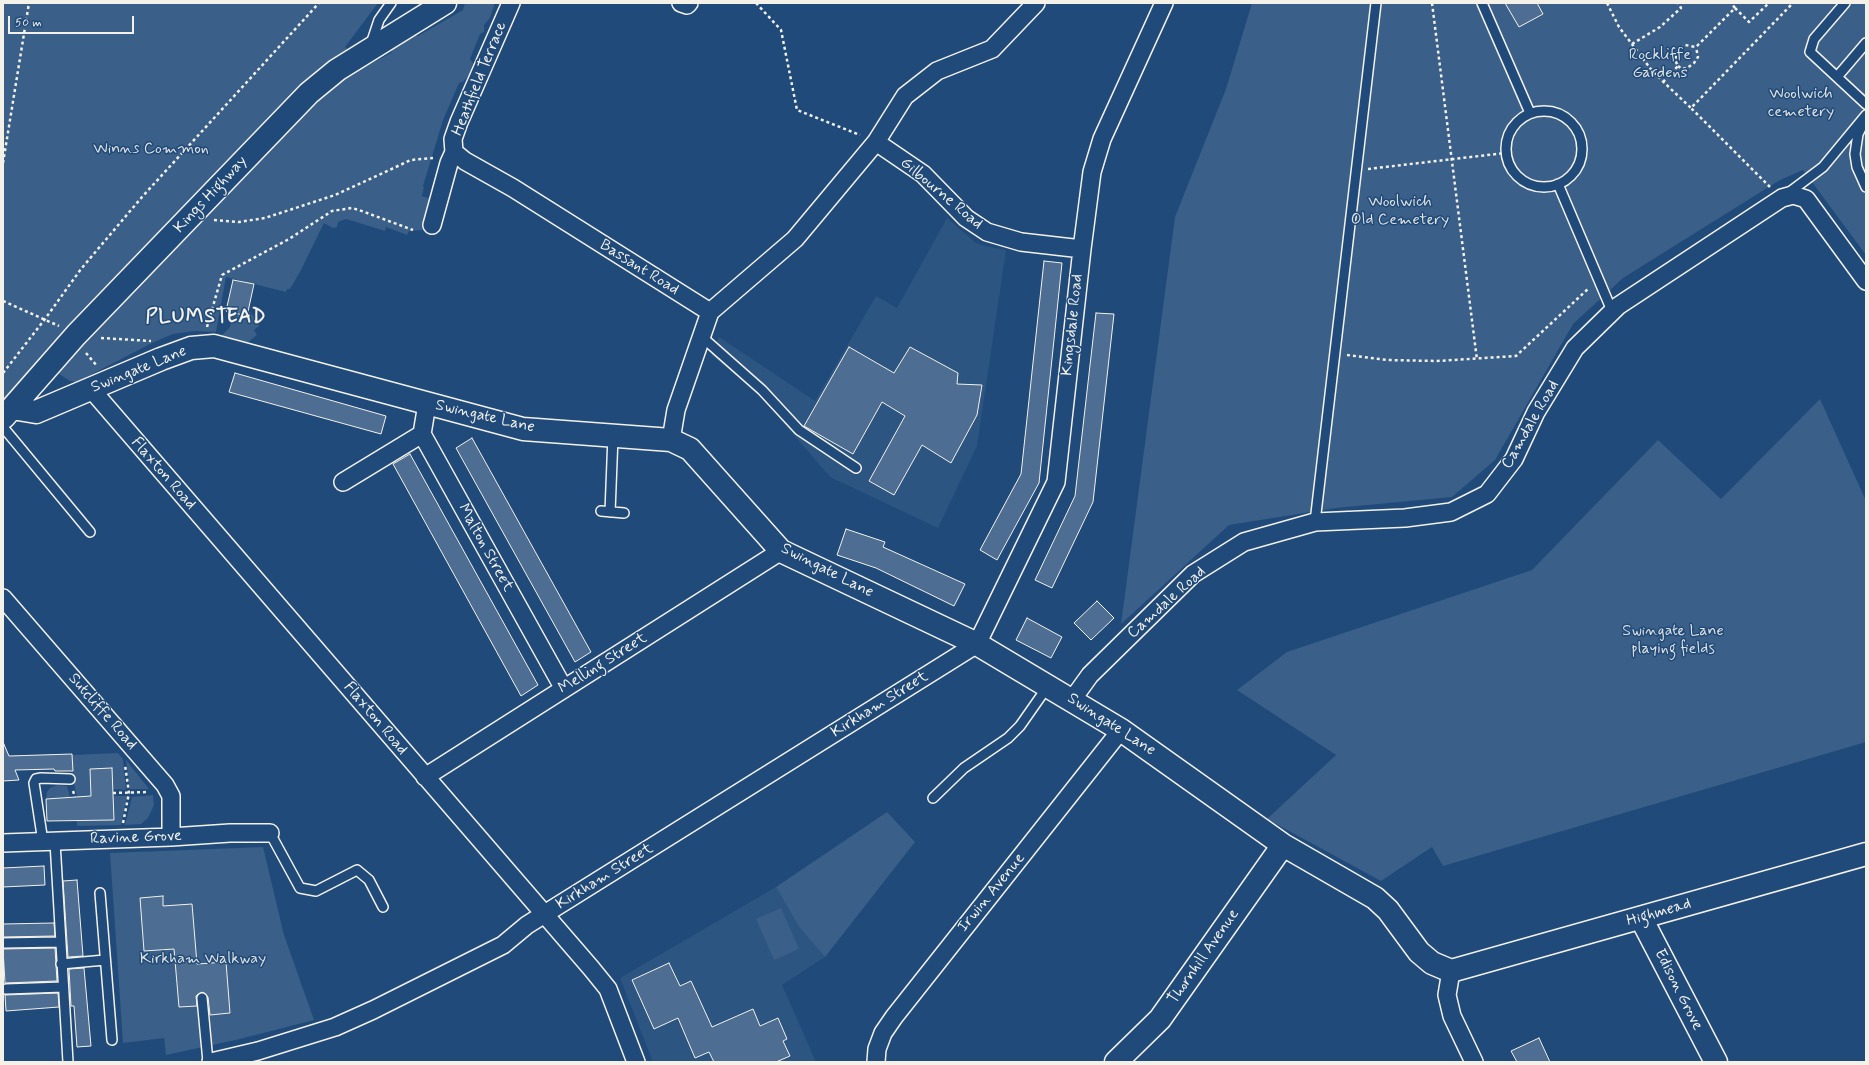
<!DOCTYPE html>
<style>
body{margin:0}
#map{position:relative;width:1869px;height:1065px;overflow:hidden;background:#1f4a7a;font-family:Mynerve,sans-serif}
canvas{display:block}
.frame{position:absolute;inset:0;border:4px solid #f4f1e8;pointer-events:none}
.scale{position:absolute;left:8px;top:16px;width:126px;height:18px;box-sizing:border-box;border:2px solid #f4f1e8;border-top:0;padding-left:5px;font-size:12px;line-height:14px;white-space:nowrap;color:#f4f1e8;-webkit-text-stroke:3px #1f4a7a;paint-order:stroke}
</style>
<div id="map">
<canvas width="1869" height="1065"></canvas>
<div class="frame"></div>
<div class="scale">50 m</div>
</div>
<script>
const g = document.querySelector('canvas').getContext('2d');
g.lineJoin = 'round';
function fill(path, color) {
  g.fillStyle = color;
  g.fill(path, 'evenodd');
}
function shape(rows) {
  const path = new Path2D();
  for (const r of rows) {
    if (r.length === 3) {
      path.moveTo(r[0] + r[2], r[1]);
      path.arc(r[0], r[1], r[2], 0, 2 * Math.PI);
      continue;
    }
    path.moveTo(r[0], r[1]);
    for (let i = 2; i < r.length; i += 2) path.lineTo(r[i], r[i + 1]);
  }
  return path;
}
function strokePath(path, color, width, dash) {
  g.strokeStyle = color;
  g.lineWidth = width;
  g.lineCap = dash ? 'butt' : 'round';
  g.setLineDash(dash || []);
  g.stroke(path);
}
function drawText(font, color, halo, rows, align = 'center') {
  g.font = font + ' Mynerve,sans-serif';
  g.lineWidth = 3;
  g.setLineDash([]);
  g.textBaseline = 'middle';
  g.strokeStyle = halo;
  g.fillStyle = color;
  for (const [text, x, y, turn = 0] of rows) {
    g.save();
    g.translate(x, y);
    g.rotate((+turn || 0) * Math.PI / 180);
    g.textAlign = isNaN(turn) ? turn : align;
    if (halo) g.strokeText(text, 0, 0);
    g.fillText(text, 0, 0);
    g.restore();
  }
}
fill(shape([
 [947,218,976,243,985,246,1006,250,977,446,938,528,830,477,757,392,711,355,719,337,815,401,876,296,897,308],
 [776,887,799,927,825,957,782,985,816,1062,653,1062,620,978]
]), '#2d5581');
fill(shape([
 [3,3,378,3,345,47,365,67,391,53,393,48,401,44,404,40,416,35,418,36,463,10,465,3,494,3,494,6,490,18,484,25,484,32,480,34,470,59,473,63,469,75,463,82,459,83,443,120,423,186,424,187,422,196,431,199,431,222,422,230,409,231,407,235,386,227,385,231,346,219,338,222,337,227,333,228,324,223,301,270,290,289,287,289,286,292,226,277,216,332,195,331,173,334,152,343,77,382,70,381,39,361,3,400],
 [1252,3,1866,3,1866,255,1803,170,1780,180,1623,278,1573,324,1495,460,1452,497,1336,508,1229,525,1121,624,1175,217,1226,89],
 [243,311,250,312,259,322,259,326,254,330,257,335,246,344,221,340,223,334,230,327,231,320,234,315],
 [1820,399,1866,501,1866,742,1443,866,1432,847,1381,881,1267,819,1336,755,1237,690,1287,652,1532,570,1658,440,1721,499],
 [118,753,123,759,126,790,113,789,112,768,90,769,91,796,77,797,73,779,72,755],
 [126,760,149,789,130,789],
 [57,785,67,786,70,797,46,799,47,792,50,788],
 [153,795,154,805,148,818,141,824,125,825,132,797],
 [113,796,127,796,121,825,77,826,77,821,114,820],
 [887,812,915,842,825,957,799,927,776,887],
 [263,847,284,935,314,1020,240,1039,166,1055,164,1038,123,1043,110,853],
 [781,908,799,949,774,960,756,919]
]), '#3a5f88');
const building = shape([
 [1505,3,1537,3,1543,14,1519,27,1505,3],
 [1044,261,1062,263,1039,483,997,560,980,550,1021,474,1044,261],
 [233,280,254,284,247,316,226,311,233,280],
 [1096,313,1114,314,1093,502,1052,588,1035,580,1075,496,1096,313],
 [849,347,894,373,910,347,958,373,957,384,982,385,977,415,951,463,922,445,894,495,869,481,905,416,882,402,853,454,804,426,849,347],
 [235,373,386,416,381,434,229,392,235,373],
 [472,438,591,652,575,662,456,448,472,438],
 [410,454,538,685,521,696,393,464,410,454],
 [846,529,885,542,883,547,965,584,954,606,876,568,837,555,846,529],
 [1097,601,1114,618,1091,640,1074,623,1097,601],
 [1027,618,1062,637,1051,658,1016,640,1027,618],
 [3,742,9,756,72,754,73,771,55,771,54,769,15,770,19,780,3,781,3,742],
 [112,768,114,820,47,821,46,799,91,796,90,769,112,768],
 [44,866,45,885,3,887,3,868,44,866],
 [77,880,83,956,68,957,63,881,77,880],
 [163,896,163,906,192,904,197,964,226,962,230,1013,210,1015,208,997,202,992,196,996,197,1006,179,1007,174,949,144,951,140,898,163,896],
 [54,923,55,936,3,937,3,924,54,923],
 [55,948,57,981,5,983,3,949,55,948],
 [669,963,680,986,691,981,712,1027,753,1009,760,1026,778,1018,787,1039,783,1041,790,1056,776,1062,714,1062,709,1052,695,1058,678,1018,654,1029,632,980,669,963],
 [84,968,91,1046,77,1047,74,1006,71,1006,69,969,84,968],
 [58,993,59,1007,6,1011,5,995,58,993],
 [1539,1038,1550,1062,1517,1062,1511,1051,1539,1038]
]);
fill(building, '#4d6e92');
strokePath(building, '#f4f1e8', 1);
const lane = shape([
 [1482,3,1530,113],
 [1845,3,1814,39,1810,52,1866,104],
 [371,44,379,20,391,3],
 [1837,77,1866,43],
 [1544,149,38],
 [1863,124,1858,134,1855,154,1857,167,1866,187],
 [1558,184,1612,311],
 [1787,194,1823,167,1866,115],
 [701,336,762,390,799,430,856,468],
 [3,427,90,532],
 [601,511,624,513],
 [610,512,613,436],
 [1315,522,1376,3],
 [933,798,964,768,1008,738,1020,726,1048,686],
 [270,833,300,888,316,891,357,870,369,880,383,907],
 [43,842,34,783,36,779,41,778,70,779],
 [55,842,68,1062],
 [100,893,112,1040],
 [3,943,60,942],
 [61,964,105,960],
 [6,989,63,987],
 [202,998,208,1062]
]);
const street = shape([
 [681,3,687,5,689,3],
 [876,142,923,174,966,218,987,232,1021,242,1082,249],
 [454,152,465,161,513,188,710,312,676,410,671,440],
 [432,225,449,163,454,152,453,139,459,122,511,3],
 [710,312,795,239,876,142,905,96,937,71,992,49,1036,3],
 [91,389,591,968,608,989,636,1062],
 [427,404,422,434,564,689],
 [343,482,422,434],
 [3,598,165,785,171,796,171,837],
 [1072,700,1090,675,1193,574,1244,542,1315,522,1405,518,1451,512,1487,494,1514,459,1536,412,1575,348,1618,306,1782,198,1793,195,1806,199,1866,281],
 [425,777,781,551],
 [3,843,171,837,230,833,270,833],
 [1451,971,1447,995,1452,1016,1474,1062],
 [211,1062,258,1051,335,1027,373,1010,503,945,527,925,977,644,1056,482,1082,249,1092,172,1102,139,1164,3],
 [876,1062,877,1049,883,1033,894,1017,1121,730]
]);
const secondary = shape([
 [12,408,36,412,161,359,191,348,214,346,523,429,671,440,690,449,781,551,977,644,1121,730,1283,845,1375,898,1388,910,1419,952,1432,963,1451,971,1866,854],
 [4,417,76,335,309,93,337,70,445,3],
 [1641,918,1716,1062],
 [1116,1062,1160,1019,1283,845]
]);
strokePath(lane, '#f4f1e8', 12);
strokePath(street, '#f4f1e8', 20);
strokePath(secondary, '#f4f1e8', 25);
strokePath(shape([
 [756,3,781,30,797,110,860,135],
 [1432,3,1477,360],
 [1607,3,1619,27,1653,72,1691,108],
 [1735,8,1749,22,1769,3],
 [1632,44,1660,27,1681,8,1678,3],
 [1678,66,1682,69,1687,68,1694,63,1698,57,1696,47],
 [1663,82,1678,66,1675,60,1677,52,1685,45,1696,47,1735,8,1731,3],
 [3,163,29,3],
 [1368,169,1505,153],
 [1770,187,1691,108,1793,3],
 [214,220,239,222,265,218,335,195,411,160,433,158],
 [3,301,59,326],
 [207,327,222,275,289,239,332,211,352,208,359,210,413,230],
 [101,338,151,341],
 [86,353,97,366],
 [1347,355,1387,360,1437,361,1516,356,1589,288],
 [3,373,45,319,81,269,142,197,319,3],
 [73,791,75,797],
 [113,793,149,792],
 [123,823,129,793,125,765]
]), '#f4f1e8', 2.5, [3, 3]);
strokePath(lane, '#1f4a7a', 9);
strokePath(street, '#1f4a7a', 17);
strokePath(secondary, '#1f4a7a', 22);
drawText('16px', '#e1e2de', '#1f4a7a', [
 ["Rockliffe",1660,56],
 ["Gardens",1660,74],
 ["Woolwich",1801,95],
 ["cemetery",1801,113],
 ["Winns Common",151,150],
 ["Woolwich",1400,203],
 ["Old Cemetery",1400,221],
 ["Swingate Lane",1673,632],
 ["playing fields",1673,650],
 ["Kirkham Walkway",203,960]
]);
drawText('16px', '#f4f1e8', '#1f4a7a', [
 ["Heathfield Terrace",480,79,-68],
 ["Gilbourne Road",941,194,40],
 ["Kings Highway",211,195,-47],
 ["Bassant Road",639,268,32],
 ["Kingsdale Road",1073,325,-84],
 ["Swingate Lane",139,370,-22],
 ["Swingate Lane",485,417,13],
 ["Camdale Road",1531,425,-60],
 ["Flaxton Road",163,474,49],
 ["Malton Street",485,548,61],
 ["Swingate Lane",827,571,27],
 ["Camdale Road",1167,603,-42],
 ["Melling Street",603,664,-32],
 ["Kirkham Street",880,705,-32],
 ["Sutcliffe Road",102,712,49],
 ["Flaxton Road",375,719,50],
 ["Swingate Lane",1111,725,33],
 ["Ravine Grove",136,838,-2],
 ["Kirkham Street",605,877,-32],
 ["Irwin Avenue",992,893,-51],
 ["Highmead",1659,913,-16],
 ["Thornhill Avenue",1204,957,-55],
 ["Edison Grove",1678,990,63]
]);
g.letterSpacing = '1px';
drawText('bold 20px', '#f4f1e8', '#1f4a7a', [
 ["PLUMSTEAD",206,318]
]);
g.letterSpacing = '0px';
</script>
